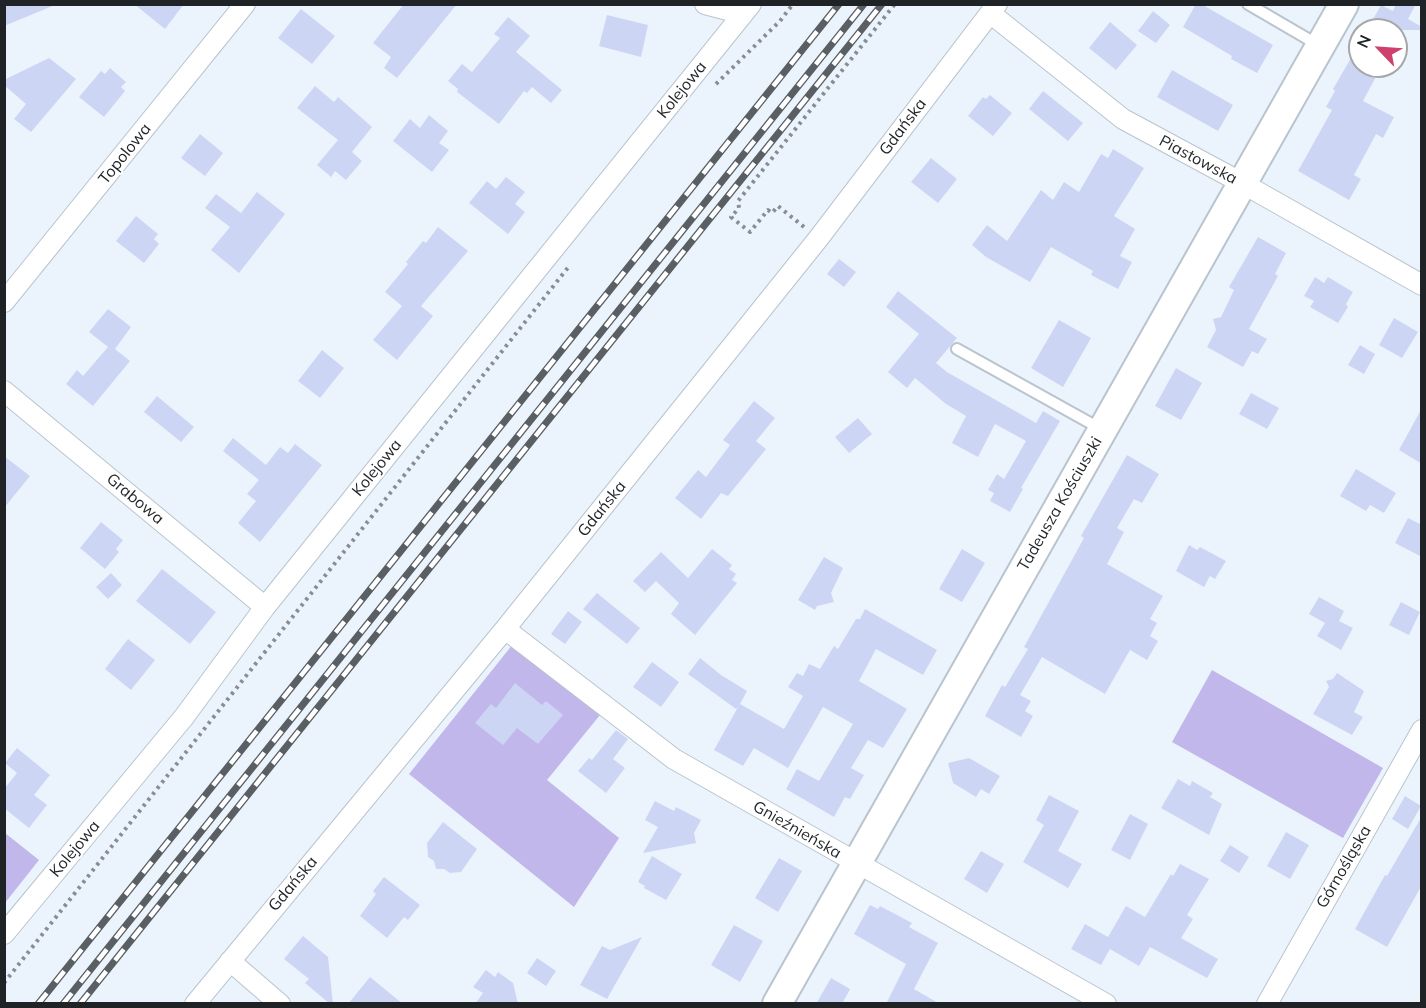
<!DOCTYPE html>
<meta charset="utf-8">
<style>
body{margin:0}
#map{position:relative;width:1426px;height:1008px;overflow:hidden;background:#ebf4fd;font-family:Mulish,sans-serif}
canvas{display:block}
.frame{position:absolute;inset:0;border:6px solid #1f2326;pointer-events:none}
.north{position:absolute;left:1348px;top:18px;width:60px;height:60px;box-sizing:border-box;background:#fff;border:2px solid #a5a7a8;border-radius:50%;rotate:295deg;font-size:16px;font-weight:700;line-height:24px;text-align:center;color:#1f2326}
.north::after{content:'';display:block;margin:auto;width:21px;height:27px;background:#ce416e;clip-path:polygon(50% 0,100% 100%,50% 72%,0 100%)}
</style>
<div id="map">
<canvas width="1426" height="1008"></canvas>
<div class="frame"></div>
<div class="north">N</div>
</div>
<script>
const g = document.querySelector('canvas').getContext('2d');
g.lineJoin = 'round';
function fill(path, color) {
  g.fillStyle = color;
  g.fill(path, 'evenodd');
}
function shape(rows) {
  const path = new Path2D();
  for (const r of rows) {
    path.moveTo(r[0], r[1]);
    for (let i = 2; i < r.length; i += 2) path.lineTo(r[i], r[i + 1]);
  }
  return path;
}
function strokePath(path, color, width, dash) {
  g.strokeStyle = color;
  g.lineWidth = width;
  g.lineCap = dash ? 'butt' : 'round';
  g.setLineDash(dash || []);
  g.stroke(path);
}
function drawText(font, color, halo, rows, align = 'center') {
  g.font = font + ' Mulish,sans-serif';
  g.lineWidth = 4.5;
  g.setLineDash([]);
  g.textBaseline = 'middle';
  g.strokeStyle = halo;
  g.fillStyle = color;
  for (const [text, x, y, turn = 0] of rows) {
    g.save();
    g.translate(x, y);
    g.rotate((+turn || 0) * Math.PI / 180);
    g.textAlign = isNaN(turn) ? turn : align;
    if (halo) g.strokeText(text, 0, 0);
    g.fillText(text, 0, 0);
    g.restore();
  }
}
fill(shape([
 [513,644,600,715,547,780,619,838,574,907,409,774],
 [1212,670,1383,768,1343,838,1172,742],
 [5,833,39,860,5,903]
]), '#c2b7eb');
fill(shape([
 [4,4,55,4,55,5,4,26],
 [134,4,184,4,165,29],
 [404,4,457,4,397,78,384,68,391,57,373,43],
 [1196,4,1201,4,1273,45,1257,73,1231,59,1232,56,1183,27],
 [1396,4,1416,4,1408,19,1422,27,1422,30,1367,30,1381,5,1393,11],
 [301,9,335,36,312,64,278,38],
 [1153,11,1170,25,1156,43,1138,31],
 [607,15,648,25,641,57,599,46],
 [508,17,530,36,516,52,562,90,551,103,532,87,527,93,524,91,499,124,457,92,458,89,448,81,462,64,472,72,500,38,494,34],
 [1110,22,1137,45,1116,70,1089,48],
 [49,58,76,79,31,132,14,119,26,104,4,85,4,80],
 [1351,58,1360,63,1360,66,1366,66,1378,73,1363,101,1394,117,1383,138,1376,134,1354,175,1361,179,1349,200,1298,171,1332,110,1326,107,1335,91,1333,89],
 [110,68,126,82,121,87,125,91,104,117,79,97,101,71,105,74],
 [1172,70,1233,105,1218,131,1157,97],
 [315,86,334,102,338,97,372,127,352,152,362,161,346,180,335,171,331,177,317,165,338,140,297,108],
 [1043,91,1083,123,1068,141,1029,109],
 [990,95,1012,113,993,136,968,116,983,97,986,99],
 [429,115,448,131,439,143,449,150,432,172,393,141,410,119,420,128],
 [200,134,223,153,205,176,181,158],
 [1113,149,1144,168,1114,216,1135,229,1120,256,1132,262,1118,289,1091,275,1093,271,1051,247,1030,282,986,257,972,245,987,225,1007,241,1041,190,1053,200,1064,182,1079,192,1101,154,1108,158],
 [931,158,957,179,938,203,911,182],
 [506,177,525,192,515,204,525,212,508,234,469,203,487,181,496,189],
 [257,192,285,214,239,273,211,250,230,227,205,208,216,194,241,213],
 [136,216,158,234,154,239,159,244,144,263,116,241],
 [438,227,468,251,421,306,433,316,397,360,373,340,402,306,385,292,408,264,406,262,423,241,426,243],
 [1258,237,1286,253,1275,274,1278,276,1249,329,1267,339,1258,354,1252,351,1243,367,1207,347,1216,330,1213,319,1221,317,1234,290,1229,287],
 [839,259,856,272,844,287,827,274],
 [1315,277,1324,283,1328,277,1353,292,1346,304,1348,307,1338,323,1310,307,1314,301,1304,296],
 [898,291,957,338,936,363,947,372,1036,423,1043,411,1060,421,1021,488,1023,489,1010,512,990,501,994,493,988,490,997,474,1004,479,1026,441,995,424,978,457,952,443,966,416,946,404,915,378,907,388,888,372,919,334,886,307],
 [108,309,131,327,115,349,130,361,93,406,66,384,77,370,83,376,108,347,89,332],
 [1394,318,1418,332,1402,358,1379,345],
 [1059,320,1091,338,1063,387,1031,368],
 [1360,345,1375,354,1364,374,1348,365],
 [322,350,344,368,320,398,298,381],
 [1176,368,1202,383,1181,420,1155,406],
 [1251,393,1279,408,1267,429,1239,414],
 [157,396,194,427,181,442,144,412],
 [754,401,775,418,756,441,766,449,728,496,721,493,701,519,675,498,698,470,706,477,730,445,723,440],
 [1422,408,1422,464,1399,450],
 [858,418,872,434,849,453,835,437],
 [233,438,266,465,280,447,288,453,295,444,322,465,260,542,238,523,256,501,247,494,259,480,223,451],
 [1127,455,1159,474,1142,503,1134,499,1117,528,1124,532,1107,564,1163,596,1150,619,1157,623,1150,636,1158,641,1147,660,1130,650,1105,694,1042,657,1020,695,1031,701,1025,711,1033,716,1021,737,985,716,1002,685,1005,687,1028,649,1024,647,1084,538,1081,536],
 [4,456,30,476,4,508],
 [1356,469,1396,493,1384,513,1370,505,1366,511,1340,496],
 [1408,518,1422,525,1422,557,1395,543],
 [101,522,123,540,116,549,119,552,105,569,80,548],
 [1189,545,1197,550,1200,547,1226,561,1215,579,1210,576,1204,587,1176,571],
 [712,549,732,565,729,569,736,574,732,580,737,583,695,635,671,614,679,603,656,581,645,592,633,581,661,552,688,578],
 [962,549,985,563,962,602,939,589],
 [824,557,843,568,831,593,834,602,817,606,815,610,798,600],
 [162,569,216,612,190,644,136,601],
 [111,573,122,585,108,599,96,587],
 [597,593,640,628,627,644,583,609],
 [1319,597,1344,611,1339,621,1353,628,1341,650,1317,636,1325,623,1309,614],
 [1401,602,1420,612,1409,635,1389,625],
 [865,609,937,650,923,675,876,649,859,681,907,709,883,748,868,740,851,768,864,775,850,799,845,797,834,817,786,789,797,769,819,781,853,724,823,707,788,768,754,748,743,766,714,750,738,707,736,709,688,674,700,658,721,675,747,691,740,704,784,729,803,696,788,687,797,673,803,676,809,664,820,669,834,646,838,649,856,619,860,619],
 [568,611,582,622,565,644,551,634],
 [128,639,155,660,131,690,105,669],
 [652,662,679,682,661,707,633,687],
 [1337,673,1364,691,1354,712,1363,717,1352,735,1313,714,1329,687,1326,681,1333,679],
 [515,683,542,705,546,701,563,715,538,744,517,728,503,745,475,723,491,704,496,708],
 [616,730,628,739,613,759,625,768,606,793,578,771,589,758,592,760],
 [17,748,50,775,34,795,47,805,29,828,4,808,4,789,17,773,5,763],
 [969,758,1000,776,989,794,981,789,976,797,953,783,948,763],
 [1178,779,1190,786,1192,781,1213,793,1210,797,1222,804,1209,835,1161,808],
 [1049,795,1079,811,1058,851,1082,864,1068,888,1023,862,1044,825,1036,820],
 [1405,796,1421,806,1408,829,1392,819],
 [655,801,674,811,676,807,701,820,694,833,696,843,643,853,658,827,645,820],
 [1130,814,1148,824,1130,860,1111,850],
 [1422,816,1422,885,1387,947,1355,929,1385,875,1387,876],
 [443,822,477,849,461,872,450,873,444,869,436,869,434,861,428,857,427,843],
 [1286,832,1309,845,1290,879,1267,866],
 [1230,845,1249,857,1239,873,1220,861],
 [981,851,1004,864,987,893,964,879],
 [652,856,682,874,666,900,644,888,645,886,638,882],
 [779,858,802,871,778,912,755,898],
 [1180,864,1209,879,1187,915,1193,919,1181,938,1218,959,1207,978,1150,947,1139,966,1110,949,1101,965,1071,949,1085,924,1108,937,1126,906,1145,917,1171,874,1173,876],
 [384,877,420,905,408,920,404,917,387,938,360,916,376,894,373,891],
 [870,905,878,909,880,906,912,923,909,927,938,943,914,989,940,1004,886,1004,906,964,854,934],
 [734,925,763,941,740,982,711,965],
 [303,936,328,957,333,1004,330,1004,305,983,309,979,284,959],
 [642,937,607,999,580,985,602,946,610,950],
 [537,958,556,971,546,986,527,973],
 [486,970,495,977,498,972,513,983,518,1004,475,1004,483,993,473,987],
 [370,977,403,1004,348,1004],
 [831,978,850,989,842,1004,816,1004]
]), '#ccd6f4');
const lane = shape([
 [1248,4,1320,46],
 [957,349,1101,429]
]);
const street = shape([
 [705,4,743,14],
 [990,13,1123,119,1242,183,1422,285],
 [4,302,245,4],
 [4,391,265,607],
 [505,629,674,759,1106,1004],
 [4,934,184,717,265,607,751,4],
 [230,961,280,1004],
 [195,1004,505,629,818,239,997,4],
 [1267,1004,1422,730]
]);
const secondary = shape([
 [777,1004,1344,4]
]);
strokePath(lane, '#b9c4ce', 14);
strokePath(street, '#b9c4ce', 22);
strokePath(secondary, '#b9c4ce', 32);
strokePath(shape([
 [716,84,780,21,793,4],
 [804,227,778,206,772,213,768,210,750,232,731,217,739,208,738,201,895,4],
 [4,983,570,265]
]), '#878d93', 4, [3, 4.5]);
strokePath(lane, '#fff', 10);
strokePath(street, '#fff', 20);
strokePath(secondary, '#fff', 28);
const rail = shape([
 [38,1004,839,4],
 [63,1004,864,4],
 [80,1004,882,4]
]);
strokePath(rail, '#5a5f64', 7);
strokePath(rail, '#fff', 4.5, [14]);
drawText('16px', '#1f2326', '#fff', [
 ["Kolejowa",682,90,-51],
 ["Gdańska",903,127,-53],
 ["Topolowa",125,154,-51],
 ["Piastowska",1198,160,28],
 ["Kolejowa",377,468,-51],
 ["Grabowa",135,499,40],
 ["Tadeusza Kościuszki",1060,504,-60],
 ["Gdańska",602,509,-51],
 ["Gnieźnieńska",797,830,30],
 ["Kolejowa",75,849,-50],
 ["Górnośląska",1344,867,-60],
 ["Gdańska",293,884,-50]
]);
</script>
